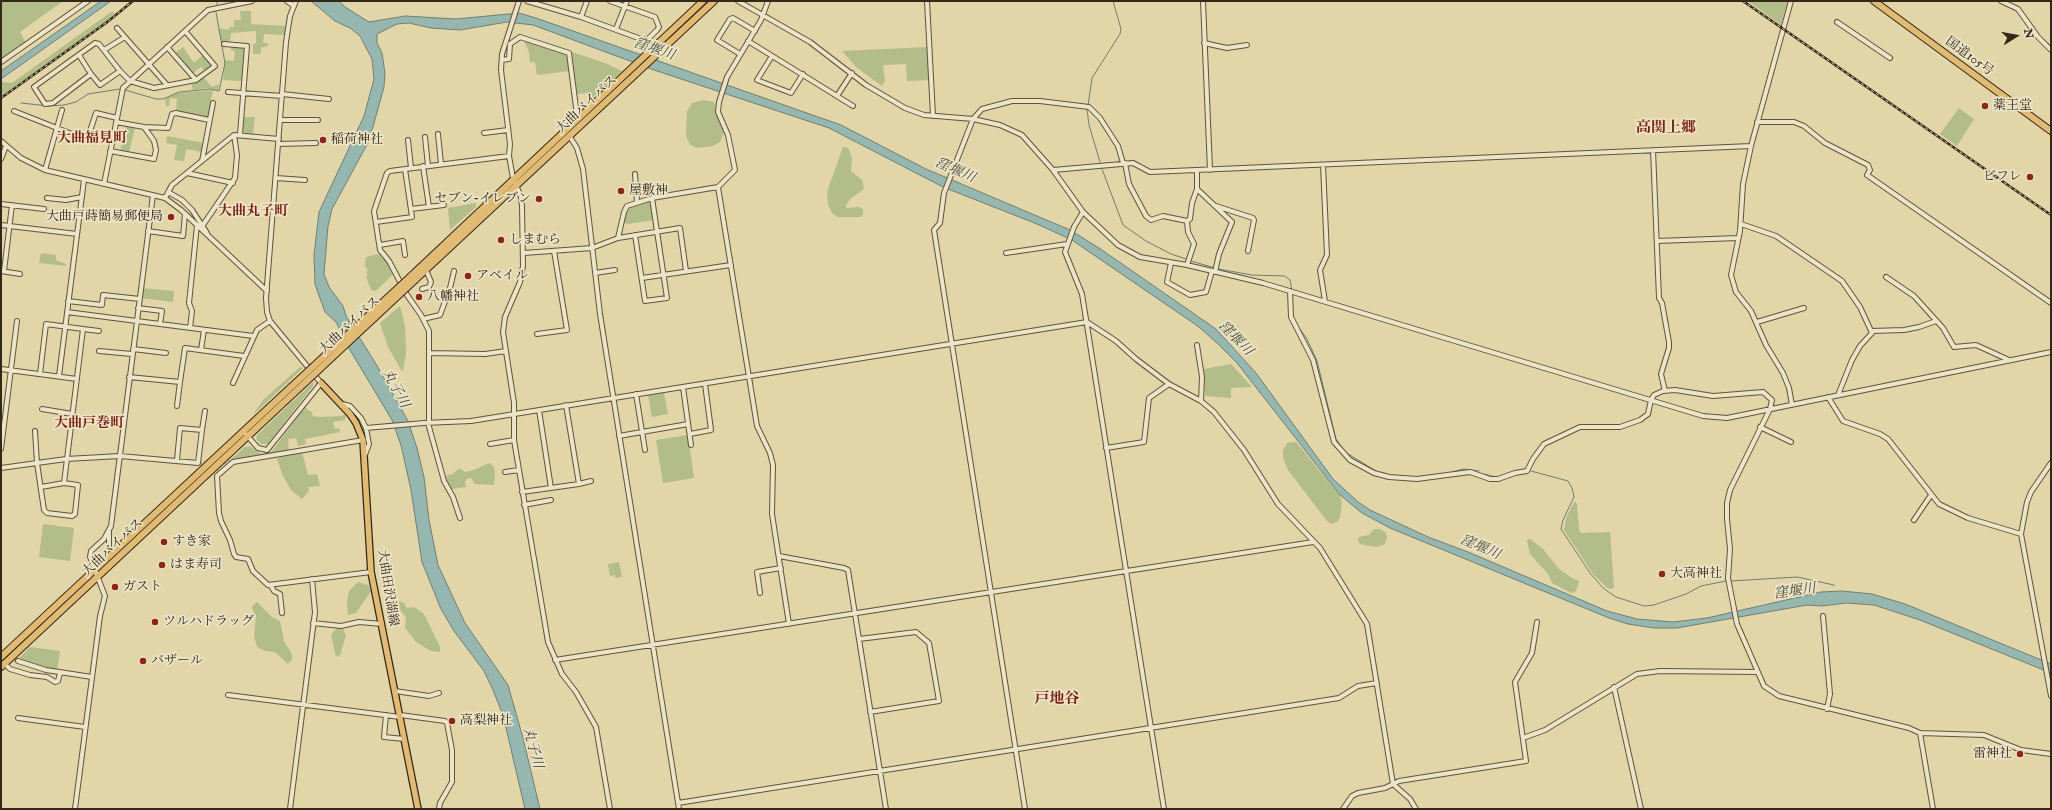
<!DOCTYPE html>
<meta charset="utf-8">
<style>
body{margin:0}
#map{position:relative;width:2052px;height:810px;overflow:hidden;background:#e2d5a8;font-family:"IM FELL Double Pica",serif}
canvas{display:block}
.frame{position:absolute;inset:0;border:2px solid #342818;pointer-events:none}
.north{position:absolute;left:1996px;top:16px;width:40px;height:40px;-webkit-text-stroke:3px #ece4c6;paint-order:stroke;rotate:79deg;font-size:11px;font-weight:700;line-height:16px;text-align:center;color:#342818}
.north::after{content:'';display:block;margin:auto;width:14px;height:18px;background:#342818;clip-path:polygon(50% 0,100% 100%,50% 72%,0 100%)}
</style>
<div id="map">
<canvas width="2052" height="810"></canvas>
<div class="frame"></div>
<div class="north">N</div>
</div>
<script>
const g = document.querySelector('canvas').getContext('2d');
g.lineJoin = 'round';
function fill(path, color) {
  g.fillStyle = color;
  g.fill(path, 'evenodd');
}
function shape(rows) {
  const path = new Path2D();
  for (const r of rows) {
    path.moveTo(r[0], r[1]);
    for (let i = 2; i < r.length; i += 2) path.lineTo(r[i], r[i + 1]);
  }
  return path;
}
function strokePath(path, color, width, dash) {
  g.strokeStyle = color;
  g.lineWidth = width;
  g.lineCap = dash ? 'butt' : 'round';
  g.setLineDash(dash || []);
  g.stroke(path);
}
function drawText(font, color, halo, rows, align = 'center') {
  g.font = font + ' "IM FELL Double Pica","Noto Serif JP",serif';
  g.lineWidth = 3.5;
  g.setLineDash([]);
  g.textBaseline = 'middle';
  g.strokeStyle = halo;
  g.fillStyle = color;
  for (const [text, x, y, turn = 0] of rows) {
    g.save();
    g.translate(x, y);
    g.rotate((+turn || 0) * Math.PI / 180);
    g.textAlign = isNaN(turn) ? turn : align;
    if (halo) g.strokeText(text, 0, 0);
    g.fillText(text, 0, 0);
    g.restore();
  }
}
fill(shape([
 [1,1,63,1,20,32,26,43,1,61],
 [1748,1,1788,1,1781,25],
 [240,11,251,11,251,24,286,26,285,35,264,34,263,43,268,43,267,47,261,47,261,54,253,54,253,44,256,43,256,31,231,33,230,41,223,42,222,45,218,28,229,30,229,27,234,27,234,20,241,20],
 [111,12,115,12,106,22,1,96,1,82,12,83],
 [524,41,529,41,568,54,570,71,537,75,535,62,530,62,529,52],
 [231,46,245,48,243,81,223,80,225,60,234,61,235,51,231,50],
 [183,47,194,63,203,55,213,66,205,71,201,67,192,74,174,54],
 [928,47,929,80,907,81,906,64,883,65,885,81,882,86,856,67,842,51],
 [572,52,605,63,622,71,592,98,588,96,588,93,577,94],
 [203,77,212,87,219,84,218,90,206,88,193,90,191,82],
 [213,90,207,118,176,111,177,99,170,98,169,106,166,106,165,99,176,93],
 [703,100,714,102,724,133,720,142,713,146,698,148,690,145,686,136,687,111,692,103],
 [1959,108,1974,119,1957,146,1940,134],
 [243,117,255,117,253,134,242,132],
 [126,126,135,128,129,153,120,151],
 [167,136,204,143,202,152,186,149,184,161,174,160,177,145,166,143],
 [843,147,848,148,852,158,851,171,862,180,864,189,851,198,846,205,846,208,858,207,863,209,863,215,861,217,838,217,832,213,828,204,827,192],
 [647,201,651,202,653,220,628,224,624,223,627,208],
 [476,203,476,207,450,230,448,208],
 [41,253,56,255,56,260,66,264,66,266,39,263],
 [378,254,387,260,393,274,376,291,371,290,366,277,368,275,366,272,368,271,365,265,366,257],
 [142,288,174,291,173,302,141,298],
 [400,306,405,326,406,353,403,371,401,370,388,347,380,323],
 [1231,364,1252,387,1231,388,1231,398,1205,396,1204,369],
 [300,367,303,368,252,416,263,400],
 [314,381,313,386,268,444,261,444,256,439,257,435],
 [664,393,668,414,652,417,648,395],
 [305,407,309,411,311,411,313,416,320,417,341,416,348,414,348,416,345,417,345,420,333,422,335,429,339,428,340,432,305,439,306,444,298,446,296,438,288,439,289,450,265,455,231,459,245,447,250,446,261,454,272,451],
 [688,435,694,478,663,483,656,440],
 [1296,442,1340,496,1342,503,1340,517,1337,522,1331,524,1327,521,1288,470,1283,458,1283,450,1287,443],
 [302,452,308,475,317,474,320,486,308,487,309,491,302,499,291,490,282,474,277,458],
 [489,463,494,467,495,473,494,485,475,484,471,478,468,478,465,482,466,487,452,489,446,481,447,475,453,474,459,468,465,472,474,470],
 [1574,502,1576,502,1577,504,1579,530,1581,533,1610,532,1614,587,1612,589,1607,588,1593,574,1564,530,1566,518],
 [43,524,74,528,70,561,39,557],
 [1374,529,1380,529,1385,532,1387,537,1385,544,1377,547,1360,544,1358,540,1359,537,1369,535],
 [1530,539,1543,549,1559,569,1572,578,1579,581,1576,591,1571,593,1552,583,1548,574,1530,554,1527,540],
 [619,562,622,577,615,578,615,575,610,576,608,564],
 [358,582,368,585,371,591,356,613,348,615,347,603,349,591],
 [399,601,404,603,407,608,414,607,424,614,440,647,440,652,431,651,416,642,409,633,405,628,406,617,397,606],
 [257,602,272,617,280,621,284,641,292,654,292,659,288,664,275,652,265,651,257,647,254,636,256,617,252,608,252,606],
 [338,627,342,627,346,635,340,655,336,657,331,635],
 [30,647,60,651,57,670,18,659]
]), '#b2bd89');
const water = shape([
 [101,1,111,1,1,79,1,71,101,1],
 [311,1,339,1,345,7,369,22,405,16,456,19,519,13,536,18,841,125,926,169,1070,230,1099,248,1216,329,1256,373,1333,479,1358,502,1370,510,1428,537,1468,552,1607,611,1637,619,1673,622,1707,618,1821,592,1842,591,1872,594,1905,604,2051,664,2051,673,1920,620,1874,605,1846,603,1822,606,1807,605,1677,628,1654,628,1628,624,1609,618,1390,528,1362,513,1340,495,1237,363,1218,344,1199,327,1072,240,1037,224,943,187,829,128,654,70,533,25,507,22,460,30,431,28,409,23,397,24,377,34,377,43,382,53,385,73,384,87,369,141,332,209,328,226,324,274,329,287,343,306,346,316,376,364,408,421,417,448,424,477,429,520,438,565,465,623,508,685,523,738,540,809,525,809,503,715,493,690,484,671,454,631,441,609,422,562,411,490,401,445,392,420,350,350,336,322,325,312,315,284,314,255,319,212,364,116,374,79,372,59,360,36,350,28,335,21,311,1]
]);
fill(water, '#96b7b0');
strokePath(water, '#6f7e73', 1);
strokePath(shape([
 [217,5,217,1],
 [125,90,156,99,163,99,179,92,210,89,219,91,225,63,216,12],
 [21,103,49,106,64,105,76,102,88,94,120,89],
 [1088,106,1092,78,1120,34,1121,29,1113,1],
 [1087,109,1089,125,1100,162],
 [1102,169,1123,225,1146,241,1171,254,1186,259],
 [1191,261,1215,268],
 [1218,269,1252,275,1285,276,1290,280,1292,291],
 [1299,328,1307,339,1317,361,1336,439,1341,446],
 [1345,452,1376,471,1390,475],
 [1531,471,1568,481,1572,488,1574,497,1563,520,1561,529,1590,573,1603,588,1616,597,1644,606,1654,605,1686,594,1701,586,1726,581],
 [1452,472,1463,469,1479,471],
 [1485,474,1491,476,1499,477],
 [1507,474,1523,470],
 [1415,477,1424,476],
 [1731,581,1797,577,1834,585,1834,586]
]), '#6f7e73', 1);
strokePath(shape([
 [198,463,233,462],
 [2,654,18,661]
]), '#bfb28b', 4, [4, 2]);
const minor = shape([
 [287,1,294,6],
 [519,1,502,54,501,70,510,144,509,156,513,178,521,197,522,206,523,266,520,282,505,317,503,332,514,403,514,440,548,642,562,674,576,692,596,727,610,809],
 [527,1,581,17,641,39,647,40,657,30,659,27,655,17,610,1],
 [738,1,810,42,866,85,905,108,924,115,973,119,1000,125,1022,135,1053,170,1083,212,1118,245,1140,257,1187,265,1263,283,1703,416,1727,418,2051,352],
 [927,1,933,116],
 [1203,1,1210,170],
 [1791,1,1751,146,1743,184,1740,231,1731,275,1736,292,1751,311,1766,345,1783,373,1789,388,1792,405],
 [2001,1,2018,9,2038,37,2051,50],
 [581,17,587,1],
 [1837,22,1890,58],
 [117,28,167,85],
 [616,29,627,1],
 [748,41,853,106],
 [95,43,99,44,120,71,100,85,91,74,53,103,45,104,34,87,95,43],
 [1204,43,1227,48,1247,45],
 [224,44,247,46,240,134],
 [167,47,196,80],
 [104,50,125,37],
 [740,54,717,40,730,19,733,18,755,31],
 [79,55,91,74],
 [772,56,757,80,791,93,803,74],
 [502,60,509,59,510,44,520,37,569,53,577,115],
 [1,62,88,1],
 [120,71,130,81,154,88,196,80,215,66,185,31],
 [228,92,282,96],
 [282,94,329,99],
 [837,96,852,73],
 [14,111,87,140,96,113,117,118],
 [280,120,318,120],
 [1757,122,1794,122,1804,126,1825,143,1868,165,1870,170,1867,175,2051,303],
 [144,127,168,128,172,114,176,113,209,120],
 [484,133,508,130],
 [438,134,441,164],
 [425,137,428,166],
 [570,137,577,148,583,169,600,314,679,809],
 [408,140,411,168],
 [1,141,21,158,45,170,165,198,181,210,267,291],
 [278,144,316,143],
 [1653,150,1659,298,1662,303,1669,342,1669,348,1661,374,1665,391],
 [110,151,154,159,156,150,154,141,144,127,116,122],
 [1,159,6,146],
 [202,161,213,103],
 [1125,163,1129,184,1146,216,1151,220,1163,216,1187,221,1190,219,1192,203,1197,189,1197,170],
 [1323,165,1327,255,1320,270,1325,301],
 [423,166,429,207],
 [45,170,62,110],
 [1053,170,1133,163,1150,172,1751,146],
 [187,173,233,183],
 [635,174,637,202],
 [276,178,305,180],
 [104,184,123,88,208,10,252,1],
 [718,187,757,426,770,453,773,465,772,514,789,624],
 [1197,189,1232,222,1219,254,1215,272],
 [168,192,182,200,192,210,207,233],
 [47,198,66,200,82,197],
 [165,198,172,185,234,135,279,139],
 [1,204,44,209],
 [1216,206,1253,218,1254,220,1248,251],
 [411,209,444,205],
 [1083,212,1074,227,1065,252,1082,294,1164,809],
 [376,222,412,217,405,169],
 [1741,224,1776,236,1842,281,1860,307,1872,333,1860,346,1852,360,1838,395],
 [1,225,77,234],
 [203,225,235,178,237,155,234,135],
 [148,231,183,236,185,214],
 [635,235,645,301,667,298,652,198],
 [618,238,680,228,686,271],
 [1657,241,1738,238],
 [380,245,403,241,405,255],
 [524,253,592,248,618,238,624,212,627,206,652,198,718,187,735,170,728,135,718,112,719,102,727,77,761,20,768,1],
 [1006,253,1067,244],
 [1171,263,1167,282,1190,295,1206,292,1212,271],
 [1187,265,1194,244,1188,232,1187,221],
 [1,271,20,274],
 [4,271,12,205],
 [595,273,615,270],
 [1886,277,1914,296,1943,328,1954,347,1976,345,2009,360],
 [642,278,731,265],
 [422,289,429,287,431,282,426,270],
 [1290,291,1291,317,1313,360,1334,442,1350,460,1374,473,1389,477,1417,479,1470,472,1490,479,1498,479,1515,473,1527,471,1533,459,1544,444,1580,427,1620,427,1640,420,1648,414,1651,400,1654,395,1663,391,1675,390,1713,396,1763,392,1772,400,1770,409,1730,490,1727,503,1727,519,1730,549,1728,578,1737,624,1764,686,1779,696,1909,728,1920,733,1984,735,2021,750,2051,754],
 [68,301,102,305,103,295,140,299],
 [138,308,162,311,160,324],
 [67,312,253,336],
 [423,319,440,315,450,288,454,271],
 [1757,322,1804,308],
 [190,328,192,311,189,303,197,225],
 [83,329,99,331],
 [1871,331,1904,330,1919,327,1936,321],
 [537,334,567,330,554,251],
 [1197,345,1202,377,1201,401],
 [133,349,166,353],
 [201,350,204,330],
 [99,351,132,354],
 [429,353,485,354,506,351],
 [1,369,77,379],
 [40,374,46,324,83,329,64,483],
 [59,376,84,180],
 [129,377,180,382,177,406],
 [180,382,185,348,244,356],
 [233,383,257,330,270,321],
 [683,387,691,445],
 [636,394,645,450],
 [1828,397,1843,421,1880,434,1888,439,1939,504,1968,518,2021,534],
 [342,404,350,406,361,418,366,428,369,444,365,455],
 [42,409,72,414],
 [539,410,551,488],
 [429,422,429,331,421,315,407,295,389,261,380,250,374,211,387,173,390,171,509,156],
 [428,423,444,481,453,497,460,518],
 [1760,427,1791,442],
 [366,428,424,423,471,421,1087,322,1116,341,1136,359,1169,384,1201,401,1214,412,1244,450,1278,504,1320,548,1367,624,1393,784,1410,799,1416,809],
 [202,430,205,411],
 [35,431,37,463,44,510,47,513,72,516,75,514,78,485,64,483,41,487],
 [243,431,258,448,267,450,321,383,270,321,267,312,266,298,286,42,290,16,296,1],
 [690,434,711,430,705,384],
 [619,436,688,424],
 [363,440,233,462,217,476,219,513,221,521,230,540,234,554,236,557,248,559,253,571,268,585,371,572],
 [490,444,514,440],
 [1106,448,1144,442,1149,398,1169,384],
 [1,449,17,321],
 [2051,463,2031,492,2027,502,2021,534,2051,696],
 [1,468,66,459,120,456,198,463,202,430,180,428,177,460],
 [505,472,519,470],
 [579,484,591,481],
 [522,492,579,484,566,405],
 [524,505,551,500],
 [1914,520,1931,495],
 [109,531,109,545],
 [779,556,844,568,848,570,886,809],
 [271,586,274,591,280,594,282,613],
 [760,593,757,572,781,568],
 [1823,616,1830,694,1827,709],
 [313,623,341,626,359,622,382,624],
 [859,639,916,632,929,643,939,701,870,712],
 [555,660,1313,542],
 [18,661,46,670,92,677],
 [5,664,10,669,30,675,47,677,55,682,58,681,60,673],
 [1614,687,1641,809],
 [395,691,429,696,439,693],
 [228,695,400,717],
 [386,715,384,737,404,739],
 [400,715,445,721,447,723,452,750,452,782,440,803,439,809],
 [18,718,85,727],
 [1920,733,1933,809],
 [1523,738,1545,730,1637,674,1660,671,1757,672],
 [678,803,1339,698,1358,686,1377,683],
 [75,809,100,616,105,596,90,557,91,551,104,539,111,526,153,195],
 [290,809,315,612,312,579],
 [1025,809,934,230,940,223,944,193,973,119,982,109,1012,101,1040,101,1089,107,1100,118,1118,146,1123,163],
 [1343,809,1352,796,1358,793,1385,788,1399,781,1526,761,1515,682,1532,653,1537,622]
]);
const major = shape([
 [321,383,350,414,356,423,363,440,371,572,418,809]
]);
const highway = shape([
 [1874,1,2051,131],
 [411,276,703,1],
 [415,280,714,1],
 [1,657,291,387],
 [1,667,294,393]
]);
strokePath(minor, '#60533c', 6);
strokePath(major, '#342818', 8);
strokePath(highway, '#342818', 8);
strokePath(minor, '#ece4c6', 4);
strokePath(major, '#e1ba74', 5.5);
strokePath(highway, '#e1ba74', 6);
const rail = shape([
 [1743,1,2051,215],
 [1,98,106,23,133,1]
]);
strokePath(rail, '#342818', 2.5);
strokePath(rail, '#ece4c6', 1, [3]);
const highwayBridge = shape([
 [291,387,411,276],
 [294,393,415,280]
]);
strokePath(highwayBridge, '#342818', 8, []);
strokePath(highwayBridge, '#e1ba74', 6);
for (const [x, y, r, color] of [
 [1985,106,4,"#8f2418"],
 [323,140,4,"#8f2418"],
 [2030,177,4,"#8f2418"],
 [621,191,4,"#8f2418"],
 [539,199,4,"#8f2418"],
 [171,217,4,"#8f2418"],
 [501,240,4,"#8f2418"],
 [468,276,4,"#8f2418"],
 [419,297,4,"#8f2418"],
 [164,542,4,"#8f2418"],
 [162,565,4,"#8f2418"],
 [1662,574,4,"#8f2418"],
 [115,587,4,"#8f2418"],
 [155,622,4,"#8f2418"],
 [143,661,4,"#8f2418"],
 [452,721,4,"#8f2418"],
 [2020,754,4,"#8f2418"]
]) {
  const dot = new Path2D();
  dot.arc(x, y, r, 0, 2 * Math.PI);
  g.fillStyle = color;
  g.fill(dot);
  strokePath(dot, '#ece4c6', 1.5);
}
drawText('13px', '#342818', '#ece4c6', [
 ["国道105号",1969,57,36],
 ["大曲バイパス",587,105,-43],
 ["大曲バイパス",350,326,-43],
 ["大曲バイパス",113,548,-43],
 ["大曲田沢湖線",387,588,81]
]);
drawText('13px', '#342818', '#ece4c6', [
 ["薬王堂",1993,106],
 ["稲荷神社",331,140],
 ["ビフレ",2022,177,"right"],
 ["屋敷神",629,191],
 ["セブン-イレブン",531,199,"right"],
 ["大曲戸蒔簡易郵便局",163,217,"right"],
 ["しまむら",509,240],
 ["アベイル",476,276],
 ["八幡神社",427,297],
 ["すき家",172,542],
 ["はま寿司",170,565],
 ["大高神社",1670,574],
 ["ガスト",123,587],
 ["ツルハドラッグ",163,622],
 ["バザール",151,661],
 ["高梨神社",460,721],
 ["雷神社",2012,754,"right"]
], 'left');
drawText('italic 14px', '#4c4c3e', '#ece4c6', [
 ["窪堰川",654,50,19],
 ["窪堰川",955,171,24],
 ["窪堰川",1235,339,46],
 ["丸子川",395,389,61],
 ["窪堰川",1480,548,23],
 ["窪堰川",1795,592,-8],
 ["丸子川",532,748,75]
]);
drawText('bold 14px', '#7a1f14', '#ece4c6', [
 ["大曲福見町",92,139],
 ["大曲丸子町",253,212],
 ["大曲戸巻町",89,424]
]);
drawText('bold 15px', '#7a1f14', '#ece4c6', [
 ["高関上郷",1666,129],
 ["戸地谷",1057,700]
]);
</script>
